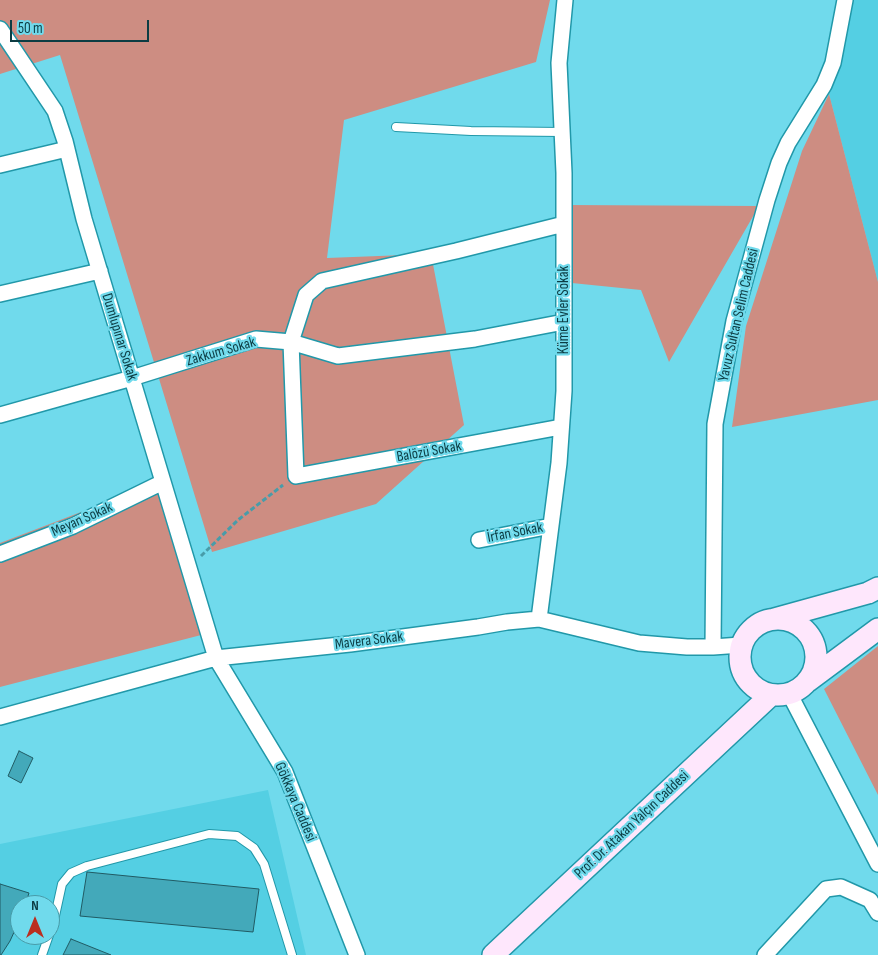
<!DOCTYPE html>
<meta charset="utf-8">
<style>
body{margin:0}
#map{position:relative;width:878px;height:955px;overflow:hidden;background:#70daec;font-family:"Sofia Sans Condensed",sans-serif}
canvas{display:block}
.north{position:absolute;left:10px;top:895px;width:50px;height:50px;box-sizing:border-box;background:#70daec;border:1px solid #489ba8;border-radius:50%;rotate:0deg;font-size:14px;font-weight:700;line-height:20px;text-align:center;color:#0c3c43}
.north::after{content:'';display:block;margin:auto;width:18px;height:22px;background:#bb2e20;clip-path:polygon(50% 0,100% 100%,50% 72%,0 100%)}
.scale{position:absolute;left:10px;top:20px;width:139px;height:22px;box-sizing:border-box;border:2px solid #0c3c43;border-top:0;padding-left:6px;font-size:15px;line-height:18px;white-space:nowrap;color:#0c3c43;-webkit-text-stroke:4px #70daec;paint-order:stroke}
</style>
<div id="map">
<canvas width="878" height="955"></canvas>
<div class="north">N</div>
<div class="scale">50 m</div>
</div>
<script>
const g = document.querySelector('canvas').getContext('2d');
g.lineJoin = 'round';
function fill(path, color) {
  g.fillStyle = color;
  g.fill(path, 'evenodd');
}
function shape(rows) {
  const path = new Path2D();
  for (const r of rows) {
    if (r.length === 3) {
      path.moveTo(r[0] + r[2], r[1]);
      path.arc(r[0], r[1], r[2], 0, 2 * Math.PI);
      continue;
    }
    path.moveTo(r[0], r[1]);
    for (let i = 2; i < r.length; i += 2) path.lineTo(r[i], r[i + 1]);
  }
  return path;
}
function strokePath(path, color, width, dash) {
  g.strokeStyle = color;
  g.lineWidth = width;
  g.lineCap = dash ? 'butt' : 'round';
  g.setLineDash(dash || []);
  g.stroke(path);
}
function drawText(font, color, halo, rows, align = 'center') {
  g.font = font + ' "Sofia Sans Condensed",sans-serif';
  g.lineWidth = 4.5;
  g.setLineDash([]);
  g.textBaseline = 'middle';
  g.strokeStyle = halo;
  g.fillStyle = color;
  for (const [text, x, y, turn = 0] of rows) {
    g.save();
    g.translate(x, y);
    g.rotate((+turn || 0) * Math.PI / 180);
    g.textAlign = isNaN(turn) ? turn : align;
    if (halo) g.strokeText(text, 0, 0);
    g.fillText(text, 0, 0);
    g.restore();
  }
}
fill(shape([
 [850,0,878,0,878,282,829,94],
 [268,790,306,955,0,955,0,844],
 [20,905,50,905,50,935,20,935]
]), '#54cfe3');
fill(shape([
 [0,0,550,0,536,62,344,120,327,258,431,254,464,425,376,504,212,552,60,55,0,74],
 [829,94,878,282,878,400,732,427,746,326,802,151],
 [566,205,759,206,669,362,641,290,562,282],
 [157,483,205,634,0,687,0,543],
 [878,646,878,795,824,689]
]), '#cd8d82');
const building = shape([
 [19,751,33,758,21,783,8,776,19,751],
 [87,872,259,889,253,932,80,916,87,872],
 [0,884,29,893,25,905,20,905,20,919,10,941,1,955,0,955,0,884],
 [71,939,111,955,63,955,71,939]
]);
fill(building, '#43a9ba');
strokePath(building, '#215b64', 1);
const service = shape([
 [396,127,471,131,562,132],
 [50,931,55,916,62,884,71,873,87,866,209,834,237,836,254,848,264,864,292,955],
 [42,955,49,935]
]);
const minor = shape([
 [0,29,55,111,65,141,84,219,216,658,285,772,357,955],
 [0,165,67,149],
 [0,294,100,271],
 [0,415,132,378,256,339,291,342,338,356,475,339,564,322],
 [561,427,296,476,291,342,306,295,322,281,456,251,564,224],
 [479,540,551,526],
 [0,554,73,526,163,482],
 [539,619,559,463,564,391,564,173,559,63,565,0],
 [713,647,715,424,734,321,767,200,779,163,788,143,824,85,833,63,845,0],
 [789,693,878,864],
 [0,717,216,658,350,644,478,627,507,622,539,619,639,643,687,647,713,647,741,645],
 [765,955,826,889,841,887,870,900,878,913]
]);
const secondary = shape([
 [774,619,868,593,878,588],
 [778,657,38],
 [808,681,878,629],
 [493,955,771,695]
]);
strokePath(service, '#2198a9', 10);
strokePath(minor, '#2198a9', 18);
strokePath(secondary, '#2198a9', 24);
strokePath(shape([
 [201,556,238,520,283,485]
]), '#489ca9', 3, [5, 2.5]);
strokePath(service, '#fff', 8);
strokePath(minor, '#fff', 15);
strokePath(secondary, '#fee7fc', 21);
drawText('15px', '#0c3c43', '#70daec', [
 ["Küme Evler Sokak",564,310,-90],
 ["Yavuz Sultan Selim Caddesi",739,315,-77],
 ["Dumlupınar Sokak",119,337,73],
 ["Zakkum Sokak",221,352,-16],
 ["Balözü Sokak",429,452,-10],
 ["Meyan Sokak",82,520,-24],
 ["İrfan Sokak",515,533,-11],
 ["Mavera Sokak",369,641,-7],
 ["Gökkaya Caddesi",295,802,67],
 ["Prof. Dr. Atakan Yalçın Caddesi",632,825,-43]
]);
</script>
